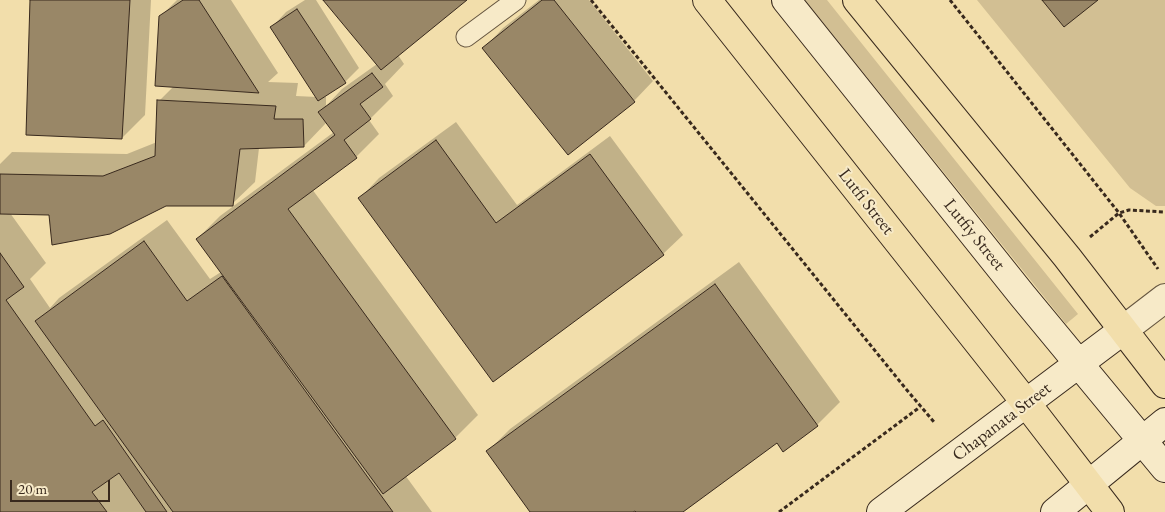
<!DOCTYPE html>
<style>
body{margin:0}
#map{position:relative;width:1165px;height:512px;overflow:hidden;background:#f2deab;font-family:"EB Garamond",serif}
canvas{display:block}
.scale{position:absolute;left:10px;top:480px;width:100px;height:22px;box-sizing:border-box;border:2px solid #38291d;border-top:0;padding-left:6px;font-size:15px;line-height:18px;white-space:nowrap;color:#38291d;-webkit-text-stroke:4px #f7eac8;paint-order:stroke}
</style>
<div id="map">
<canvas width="1165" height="512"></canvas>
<div class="scale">20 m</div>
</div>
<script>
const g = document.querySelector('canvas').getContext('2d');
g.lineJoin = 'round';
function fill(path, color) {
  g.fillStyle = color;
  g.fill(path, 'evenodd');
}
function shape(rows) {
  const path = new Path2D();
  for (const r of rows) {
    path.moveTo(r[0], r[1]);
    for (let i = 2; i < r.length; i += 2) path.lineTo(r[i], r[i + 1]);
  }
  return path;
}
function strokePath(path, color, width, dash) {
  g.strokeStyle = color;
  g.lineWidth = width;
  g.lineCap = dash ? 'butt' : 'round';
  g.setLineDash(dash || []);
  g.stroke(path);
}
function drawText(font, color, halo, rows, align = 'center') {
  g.font = font + ' "EB Garamond",serif';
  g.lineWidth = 4;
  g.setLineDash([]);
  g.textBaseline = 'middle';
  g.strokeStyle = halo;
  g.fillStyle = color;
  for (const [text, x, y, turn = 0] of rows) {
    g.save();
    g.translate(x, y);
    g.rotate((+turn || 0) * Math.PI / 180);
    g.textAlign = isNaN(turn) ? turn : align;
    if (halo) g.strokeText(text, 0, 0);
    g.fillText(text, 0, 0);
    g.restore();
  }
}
fill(shape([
 [805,0,827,0,1078,314,1066,324],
 [977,0,1165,0,1165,206,1156,206,1130,188]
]), '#d2bf93');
fill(shape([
 [32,0,151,0,145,115,122,138],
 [177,0,231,0,278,73,268,82,298,83,296,96,317,97,272,27,286,12,305,0,316,0,359,68,345,82,322,97,326,97,326,106,342,89,377,64,325,0,465,0,398,55,404,64,385,84,393,96,369,120,379,134,356,157,312,189,478,415,455,438,405,475,432,512,0,512,0,164,12,152,127,154,157,142,159,101,174,86,160,17],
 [327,122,334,132,220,216,197,239,221,272,210,279,167,220,59,298,50,308,30,279,46,263,10,213,166,204,232,204,255,182,259,148,304,146],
 [539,0,589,0,653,81,634,101,484,48,503,28],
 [456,122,517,205,610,136,683,235,663,254,360,198,379,178],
 [739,262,840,402,817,425,784,450,777,441,681,512,637,512,635,509,631,512,531,512,488,451,510,429]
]), '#0003');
const building = shape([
 [30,0,130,0,122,139,26,135,30,0],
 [183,0,199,0,259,93,155,86,159,16,183,0],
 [323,0,467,0,381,70,323,0],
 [542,0,554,0,635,102,568,155,482,48,542,0],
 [1042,0,1098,0,1064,27,1042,0],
 [297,9,346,83,318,101,270,27,297,9],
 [372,73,383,87,360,104,371,119,344,140,357,158,288,209,456,439,383,494,196,239,335,135,318,112,372,73],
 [157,100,276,106,274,119,303,119,304,147,240,149,233,206,166,206,110,234,52,245,49,215,0,214,0,174,103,176,155,156,157,100],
 [436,140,496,223,590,154,664,255,493,382,358,198,436,140],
 [144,241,187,301,222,276,393,512,173,512,35,321,144,241],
 [0,253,24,287,6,300,95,426,103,420,167,512,146,512,119,473,92,492,107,512,0,512,0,253],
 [715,284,818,426,783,452,777,443,683,512,636,512,635,511,633,512,530,512,486,451,715,284]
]);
fill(building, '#998767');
strokePath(building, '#38291d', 1);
const service = shape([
 [466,37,516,0]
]);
const tertiary = shape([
 [1122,331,1165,298]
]);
const secondary = shape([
 [786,0,1022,295,1165,468],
 [881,512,1122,331],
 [1055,512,1165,422]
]);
const primary = shape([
 [707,0,1026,403,1110,512],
 [857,0,1067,257,1165,384]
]);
strokePath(service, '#665640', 21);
strokePath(tertiary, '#665640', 30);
strokePath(secondary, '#38291d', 30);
strokePath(primary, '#38291d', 30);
strokePath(shape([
 [591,0,906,389,934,422],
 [950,0,1119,213,1158,269],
 [1090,237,1119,213,1129,210,1165,212],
 [779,512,920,407]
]), '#38291d', 3, [4, 2.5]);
strokePath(service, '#f7eac8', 19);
strokePath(tertiary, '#f7eac8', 28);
strokePath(secondary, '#f7eac8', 28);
strokePath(primary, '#f2deab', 28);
drawText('18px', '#38291d', '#f7eac8', [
 ["Lutfi Street",866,202,52],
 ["Lutfiy Street",974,235,51],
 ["Chapanata Street",1002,422,-37]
]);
</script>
